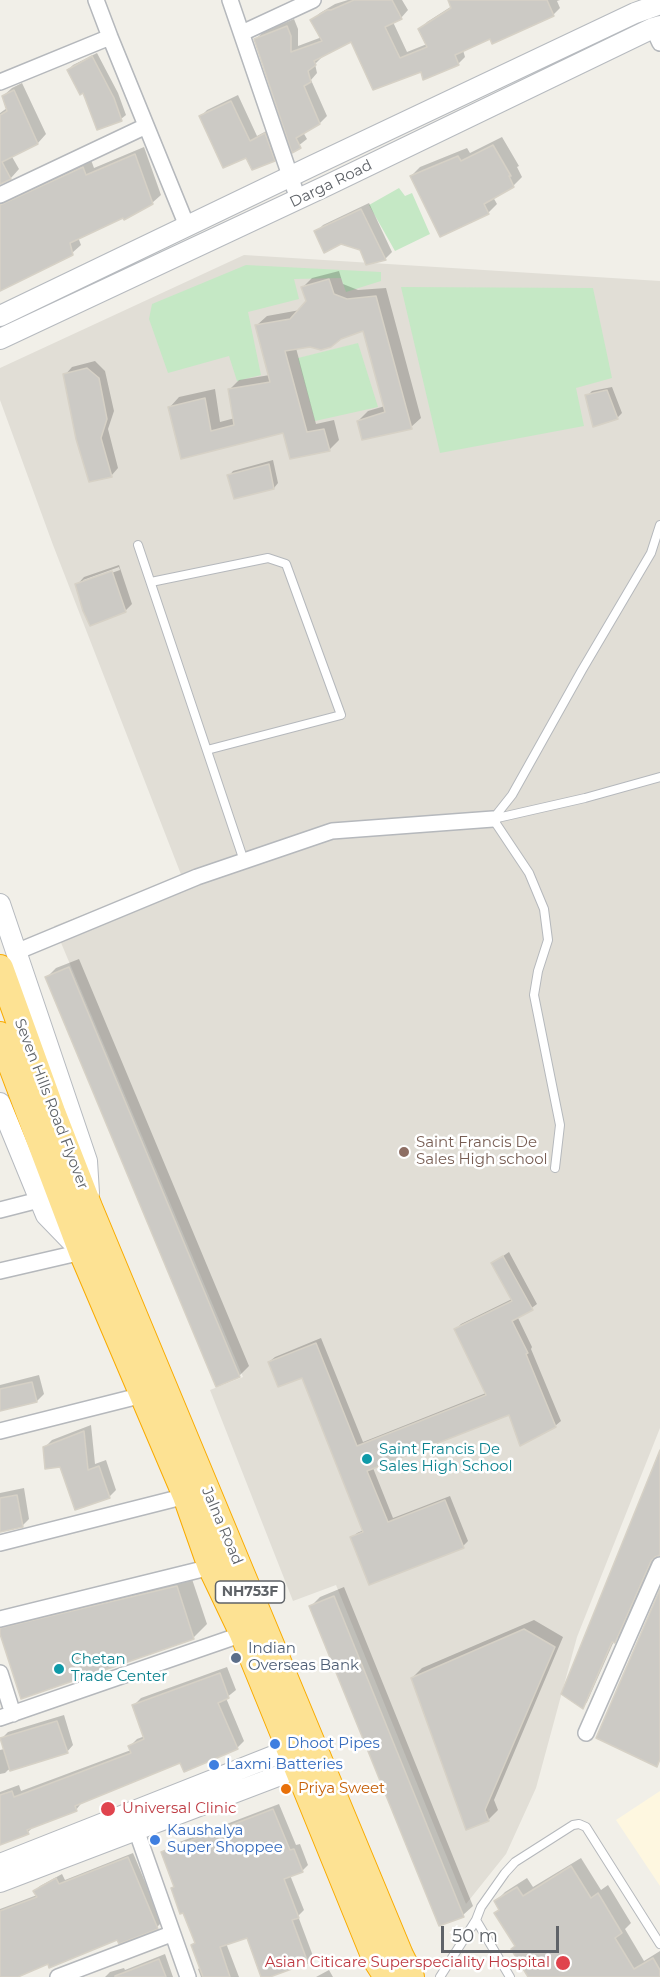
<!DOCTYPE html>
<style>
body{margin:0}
#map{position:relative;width:660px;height:1977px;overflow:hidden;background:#f1efe8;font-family:Montserrat,sans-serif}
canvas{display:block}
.scale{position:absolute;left:441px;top:1926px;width:118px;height:27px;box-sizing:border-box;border:3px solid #5f6368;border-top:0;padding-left:8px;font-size:18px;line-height:21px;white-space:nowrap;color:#5f6368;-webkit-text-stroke:4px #fff;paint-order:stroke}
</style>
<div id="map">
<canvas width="660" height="1977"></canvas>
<div class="scale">50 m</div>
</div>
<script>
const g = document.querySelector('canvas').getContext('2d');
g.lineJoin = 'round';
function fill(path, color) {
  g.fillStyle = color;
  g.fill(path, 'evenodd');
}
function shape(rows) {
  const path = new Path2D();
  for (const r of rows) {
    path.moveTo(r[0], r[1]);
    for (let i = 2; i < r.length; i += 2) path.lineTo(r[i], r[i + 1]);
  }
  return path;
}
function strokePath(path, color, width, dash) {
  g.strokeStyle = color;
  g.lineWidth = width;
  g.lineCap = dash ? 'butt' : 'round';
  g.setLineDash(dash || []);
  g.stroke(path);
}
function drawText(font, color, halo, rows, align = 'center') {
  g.font = font + ' Montserrat,sans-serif';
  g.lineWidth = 5;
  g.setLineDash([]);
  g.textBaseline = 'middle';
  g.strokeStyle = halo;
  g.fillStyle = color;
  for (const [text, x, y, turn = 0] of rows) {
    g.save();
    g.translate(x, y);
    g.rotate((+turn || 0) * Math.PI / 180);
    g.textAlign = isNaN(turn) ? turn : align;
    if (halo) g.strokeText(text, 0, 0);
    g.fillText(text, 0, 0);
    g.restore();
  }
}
fill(shape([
 [660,1791,660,1886,616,1820]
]), '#fef7e0');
fill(shape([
 [244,255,660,281,660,1428,577,1637,536,1788,506,1854,466,1904,336,1585,293,1601,210,1390,243,1377,54,926,182,877,53,545,0,400,0,368]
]), '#e1ded6');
fill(shape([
 [399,188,405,196,412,193,430,234,395,251,369,205],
 [246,265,381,272,381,281,346,292,341,278,294,279,299,299,248,312,261,375,237,381,229,356,168,373,149,319,152,304],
 [401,287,593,288,612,378,576,388,584,426,440,453],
 [358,343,378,407,315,421,298,358]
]), '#c5e8c5');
fill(shape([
 [348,0,402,0,408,10,401,18,393,22,407,52,427,44,420,30,427,22,452,6,453,0,560,0,557,1,560,8,553,15,491,37,463,50,465,57,458,64,422,70,351,40,322,57,315,64,317,73,311,80,327,116,320,123,303,132,307,139,293,150,255,40,263,32,294,19,298,29,298,46,322,37,312,20,320,13,335,4],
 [97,53,118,93,126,115,121,119,84,91,68,70,73,65],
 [22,83,46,134,38,143,11,155,19,169,11,178,0,184,0,113,7,108,3,96,12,88],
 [238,95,257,136,272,128,281,153,274,160,247,156,201,116,207,110],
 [502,137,519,166,517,167,522,177,513,186,493,197,497,204,488,213,411,176,420,167,467,148,470,153],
 [144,147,161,195,152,203,78,237,81,245,72,253,0,289,0,192,91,160,94,168],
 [369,203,392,252,385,259,316,232,323,225],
 [339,271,343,284,358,290,386,288,421,418,411,427,358,421,368,411,385,406,364,329,310,345,296,348,316,424,334,420,339,440,329,450,285,431,182,457,170,407,179,397,215,389,220,422,235,418,230,389,239,380,270,375,257,325,267,316,300,310,308,302,303,287,312,278],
 [95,361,105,371,114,411,108,429,118,468,111,476,65,375,72,367],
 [612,387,622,413,617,418,587,396,592,391],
 [273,460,278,483,274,488,229,476,233,471],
 [119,565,132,604,125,611,77,585,84,577],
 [119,567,120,570,83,583,83,580],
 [79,959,249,1366,239,1376,46,978,56,968],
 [509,1252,537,1304,518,1318,532,1347,531,1349,561,1421,555,1426,510,1413,373,1468,393,1518,450,1496,468,1541,463,1546,352,1538,357,1533,364,1530,303,1376,269,1362,275,1357,321,1338,363,1442,486,1393,456,1329,461,1324,512,1299,493,1263],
 [39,1375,44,1394,37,1401,0,1410,0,1385],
 [91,1425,95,1464,106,1460,116,1490,109,1497,61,1466,44,1448,52,1440],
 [660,1454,660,1554,655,1557,619,1637,614,1641,587,1702,583,1707],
 [24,1488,29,1519,22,1526,0,1530,0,1493],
 [190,1573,207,1624,193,1638,0,1629,14,1615],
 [344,1587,473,1906,463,1915,311,1606,320,1597],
 [534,1620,563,1637,494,1800,498,1810,488,1820,412,1678,422,1668],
 [227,1667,236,1690,226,1698,244,1741,237,1748,181,1761,83,1801,76,1810,35,1825,28,1832,0,1843,0,1792,19,1785,21,1791,131,1750,130,1746,137,1739,145,1736,134,1705,141,1698],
 [64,1715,73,1745,67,1752,8,1770,5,1773,0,1774,0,1750,4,1749,1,1739,8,1732],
 [279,1804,296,1845,300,1844,308,1865,302,1871,290,1875,304,1910,298,1916,313,1956,307,1961,263,1977,247,1936,226,1943,239,1977,201,1977,198,1969,201,1967,193,1945,196,1942,173,1888,175,1885,163,1852,169,1846],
 [133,1853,162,1922,157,1927,118,1938,48,1962,17,1977,0,1977,0,1909,37,1895,35,1891,40,1886,62,1874,65,1880],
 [581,1858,601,1890,608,1885,631,1923,625,1929,644,1961,660,1951,660,1977,530,1977,496,1901,505,1892,527,1878,533,1887],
 [165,1954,173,1977,105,1977,110,1972,124,1968,125,1970],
 [329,1970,333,1977,316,1977]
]), '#0003');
const building = shape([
 [354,0,392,0,402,19,385,27,400,58,427,47,418,29,451,8,448,0,547,0,554,16,492,44,490,39,455,55,459,65,423,80,421,72,373,90,351,42,314,61,316,65,308,71,311,82,304,86,320,124,296,138,301,148,292,153,254,39,287,26,291,36,291,52,322,41,310,20,327,10,331,10,354,0],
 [92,56,114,98,122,121,97,130,83,93,80,95,67,70,92,56],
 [14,90,38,144,2,162,11,179,0,184,0,115,7,111,2,96,14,90],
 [231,101,250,141,265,133,275,161,252,170,246,158,223,168,199,116,231,101],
 [493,145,511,176,509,176,514,187,484,204,489,214,440,237,410,176,458,156,461,161,493,145],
 [135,154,153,204,124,220,123,218,70,243,73,255,0,291,0,205,83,167,86,175,135,154],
 [361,209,386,260,366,265,360,250,341,244,324,253,314,231,361,209],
 [329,279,334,294,347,299,376,296,412,429,362,440,357,421,385,412,363,331,341,339,331,347,321,350,310,347,285,351,307,432,324,429,330,451,290,459,283,433,181,459,168,407,205,398,211,431,234,425,228,389,270,382,255,325,290,319,306,301,301,287,329,279],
 [87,368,99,378,107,419,101,438,112,477,89,482,76,439,63,374,87,368],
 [607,390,618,419,593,427,585,395,607,390],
 [269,464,274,489,234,499,227,475,269,464],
 [112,571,126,612,90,626,83,611,75,584,112,571],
 [69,967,240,1377,216,1387,45,977,69,967],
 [503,1256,533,1310,512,1321,528,1353,526,1354,556,1427,520,1446,509,1415,367,1471,388,1522,445,1500,464,1548,369,1585,350,1537,363,1532,302,1378,278,1387,268,1362,316,1343,357,1446,486,1395,454,1329,512,1301,491,1263,503,1256],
 [32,1382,37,1402,0,1411,0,1389,32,1382],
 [84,1431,88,1470,99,1466,110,1498,75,1510,60,1467,45,1469,43,1447,84,1431],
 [660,1450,660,1555,655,1557,651,1561,615,1643,612,1642,583,1709,561,1694,660,1450],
 [17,1495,23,1527,0,1532,0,1498,17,1495],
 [177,1586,194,1639,21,1699,0,1634,0,1628,177,1586],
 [660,1589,660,1759,657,1767,596,1738,660,1589],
 [334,1596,464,1917,439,1926,309,1606,334,1596],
 [524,1629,555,1647,485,1810,489,1821,466,1830,411,1678,524,1629],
 [220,1673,229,1698,218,1703,238,1749,184,1772,180,1763,75,1806,77,1811,27,1830,29,1834,0,1845,0,1795,12,1791,14,1797,131,1753,128,1746,144,1739,132,1705,220,1673],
 [57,1721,68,1753,10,1771,0,1738,57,1721],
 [273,1809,290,1850,294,1849,303,1872,284,1879,299,1918,292,1920,308,1963,270,1977,261,1977,247,1938,220,1947,230,1977,203,1977,191,1945,195,1943,183,1913,180,1914,171,1888,174,1887,161,1852,273,1809],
 [128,1857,158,1929,119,1944,117,1940,49,1968,48,1964,18,1977,0,1977,0,1911,37,1897,33,1891,56,1878,59,1884,128,1857],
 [571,1866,591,1898,598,1893,622,1933,615,1938,634,1969,653,1958,660,1970,660,1977,528,1977,511,1949,515,1946,494,1913,499,1910,494,1901,517,1887,523,1896,571,1866],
 [159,1959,166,1977,115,1977,115,1976,159,1959]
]);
fill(building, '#cccac5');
strokePath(building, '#d6d1c6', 1.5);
const lane = shape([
 [138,545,244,861],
 [151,582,268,558,286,564,341,715,207,750],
 [493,819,529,873,544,909,548,940,538,971,534,995,560,1125,555,1168],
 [493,819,512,795,582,670,651,553,660,525],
 [493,819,585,798,660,777],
 [440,1977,476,1920],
 [510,1977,476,1920,481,1907,505,1873,515,1862,573,1825,579,1824,586,1827,660,1944]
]);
const street = shape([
 [96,0,110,37,187,226],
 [230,0,298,199],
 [653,28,660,43],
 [242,33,313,0],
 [0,82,110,37],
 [0,195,146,126],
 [16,952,197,877,332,831,493,819],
 [0,1210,39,1200],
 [0,1271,82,1252],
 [0,1431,143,1395],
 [0,1543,186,1496],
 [0,1619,211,1567],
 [0,1673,13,1714],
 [0,1718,243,1634],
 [586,1733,660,1565],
 [133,1821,188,1977],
 [58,1977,171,1934]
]);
const secondary = shape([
 [0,316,312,166,635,13,660,4],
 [0,339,326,186,653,28,660,26],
 [0,904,87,1161,89,1193],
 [0,1103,46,1215,78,1248],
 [0,1864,291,1749],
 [0,1882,299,1768]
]);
const highway = shape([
 [0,968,52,1112,89,1207,400,1955,411,1977],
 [0,1035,82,1252,186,1496,211,1567,243,1634,375,1958,387,1977]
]);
strokePath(lane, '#b5b8bc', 10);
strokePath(street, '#b5b8bc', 18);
strokePath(secondary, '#b6babf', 22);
strokePath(highway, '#f9ab00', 28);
strokePath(lane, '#fff', 8);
strokePath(street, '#fff', 15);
strokePath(secondary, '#fff', 20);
strokePath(highway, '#fde293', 26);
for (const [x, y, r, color] of [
 [404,1152,6,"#8d6e63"],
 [367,1459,6,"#0f9aa8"],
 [236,1658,6,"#5c6f8a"],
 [59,1669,6,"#0f9aa8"],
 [275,1744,6,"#3f7fe0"],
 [214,1765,6,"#3f7fe0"],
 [286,1789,6,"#e8710a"],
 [108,1809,8,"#e0444e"],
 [155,1840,6,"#3f7fe0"],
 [563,1963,8,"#e0444e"]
]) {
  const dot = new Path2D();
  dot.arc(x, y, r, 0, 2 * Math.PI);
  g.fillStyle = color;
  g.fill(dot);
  strokePath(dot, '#fff', 2);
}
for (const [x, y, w] of [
 [250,1592,69]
]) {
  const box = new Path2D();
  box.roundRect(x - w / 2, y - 11, w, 22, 4.5);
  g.fillStyle = '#fff';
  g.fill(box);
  strokePath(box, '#5f6368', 1.5);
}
drawText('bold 14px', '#5f6368', null, [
 ["NH753F",250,1592]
]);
drawText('15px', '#5f6368', '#fff', [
 ["Darga Road",331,184,-26],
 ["Seven Hills Road Flyover",51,1104,69],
 ["Jalna Road",222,1526,67]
]);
drawText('15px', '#785e54', '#fff', [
 ["Saint Francis De",416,1143],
 ["Sales High school",416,1160]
], 'left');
drawText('15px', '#0d838f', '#fff', [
 ["Saint Francis De",379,1450],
 ["Sales High School",379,1467],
 ["Chetan",71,1660],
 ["Trade Center",71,1677]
], 'left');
drawText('15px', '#4e5e75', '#fff', [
 ["Indian",248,1649],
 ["Overseas Bank",248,1666]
], 'left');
drawText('15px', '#366cbe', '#fff', [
 ["Dhoot Pipes",287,1744],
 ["Laxmi Batteries",226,1765],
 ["Kaushalya",167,1831],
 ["Super Shoppee",167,1848]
], 'left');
drawText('15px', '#c56008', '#fff', [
 ["Priya Sweet",298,1789]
], 'left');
drawText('15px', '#be3a42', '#fff', [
 ["Universal Clinic",122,1809],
 ["Asian Citicare Superspeciality Hospital",550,1963,"right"]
], 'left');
</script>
